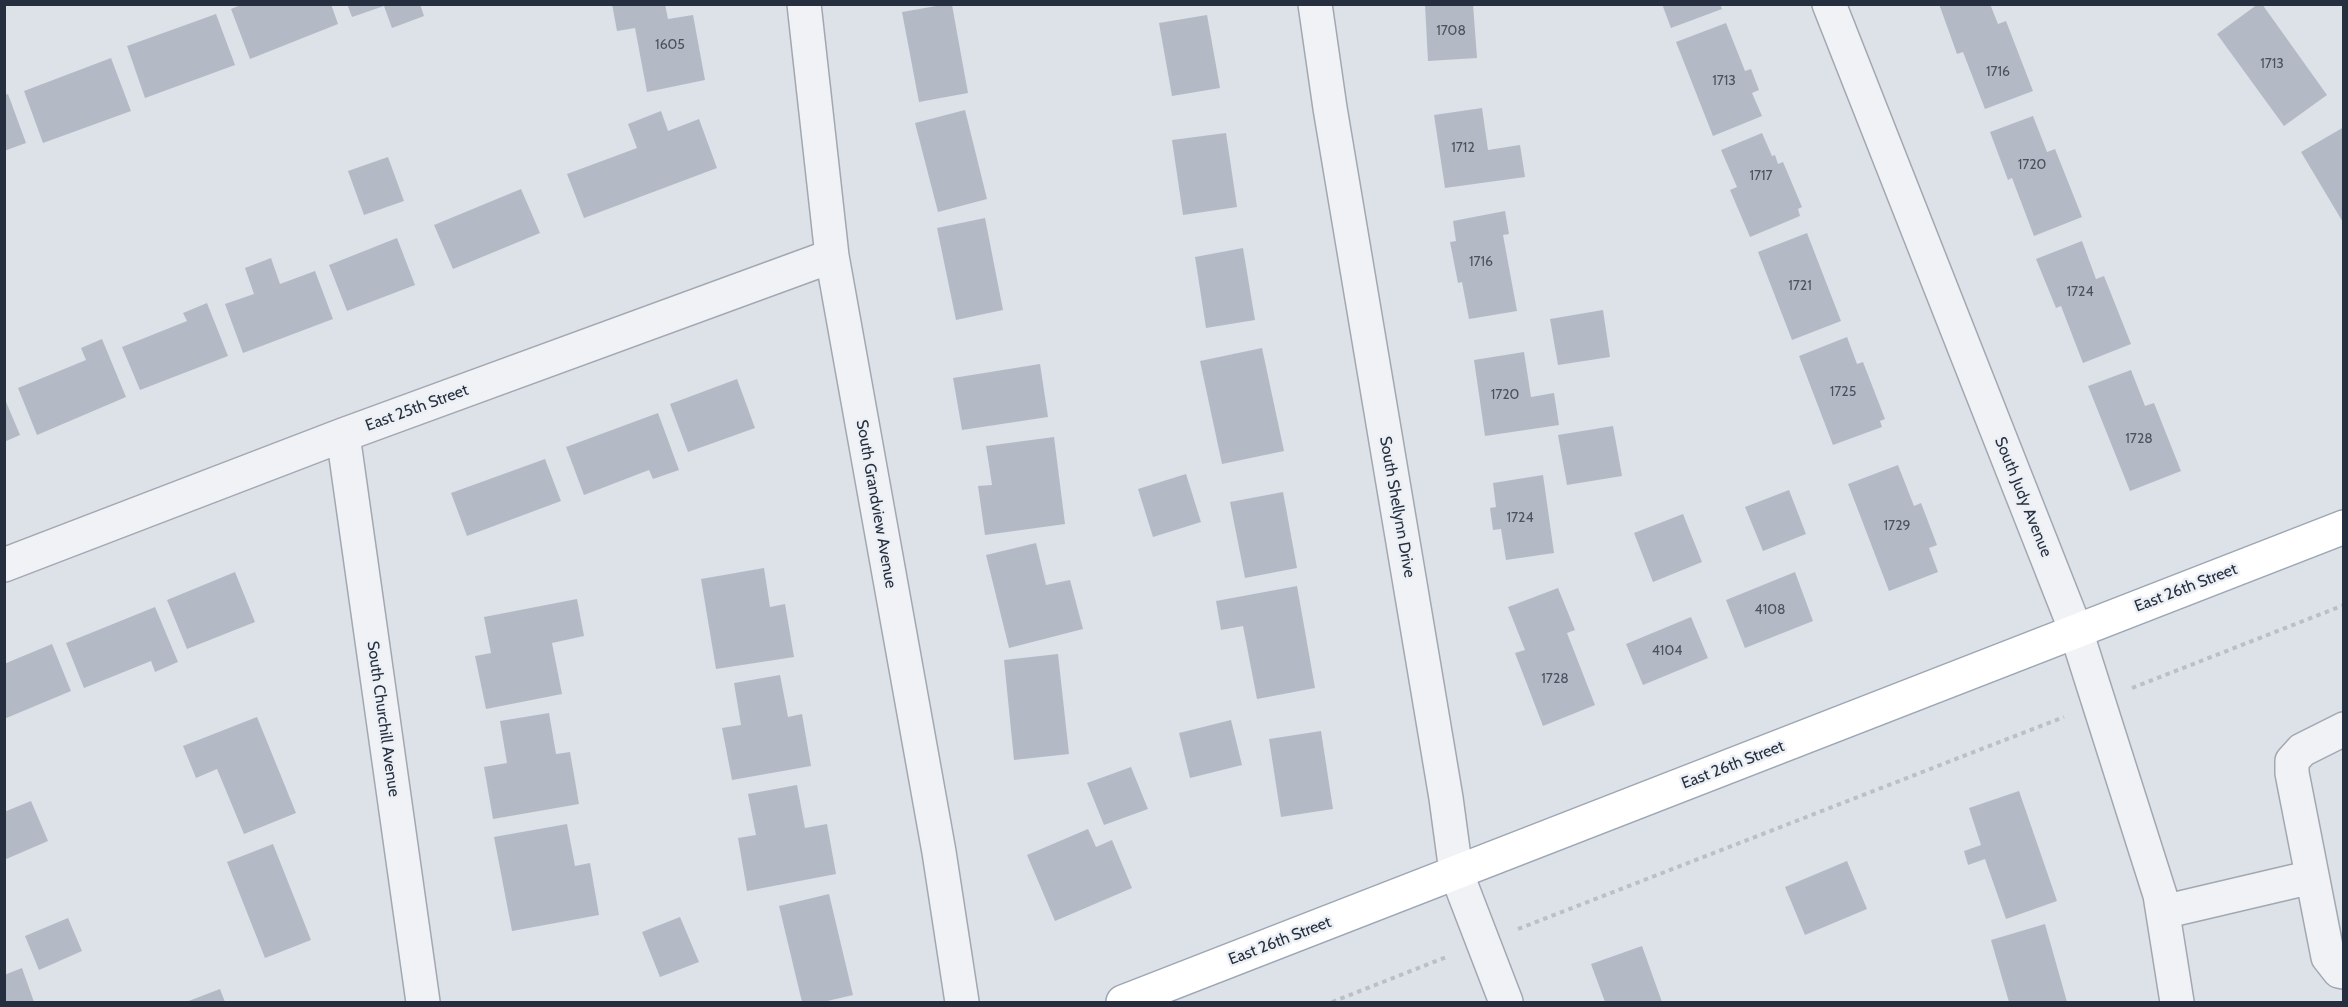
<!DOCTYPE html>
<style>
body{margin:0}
#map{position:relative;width:2348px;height:1007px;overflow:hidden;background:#dde1e8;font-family:Cabin,sans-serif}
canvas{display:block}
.frame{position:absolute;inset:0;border:6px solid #262f3f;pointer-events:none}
</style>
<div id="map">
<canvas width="2348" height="1007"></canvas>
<div class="frame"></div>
</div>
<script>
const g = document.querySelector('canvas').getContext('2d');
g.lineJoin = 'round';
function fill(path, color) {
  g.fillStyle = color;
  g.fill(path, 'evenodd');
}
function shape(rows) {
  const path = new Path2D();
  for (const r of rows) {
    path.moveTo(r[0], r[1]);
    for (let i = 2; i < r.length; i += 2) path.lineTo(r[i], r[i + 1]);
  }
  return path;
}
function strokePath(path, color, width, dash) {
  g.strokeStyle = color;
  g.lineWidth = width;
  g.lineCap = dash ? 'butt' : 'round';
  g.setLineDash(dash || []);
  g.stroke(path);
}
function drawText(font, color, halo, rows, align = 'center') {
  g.font = font + ' Cabin,sans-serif';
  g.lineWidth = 5;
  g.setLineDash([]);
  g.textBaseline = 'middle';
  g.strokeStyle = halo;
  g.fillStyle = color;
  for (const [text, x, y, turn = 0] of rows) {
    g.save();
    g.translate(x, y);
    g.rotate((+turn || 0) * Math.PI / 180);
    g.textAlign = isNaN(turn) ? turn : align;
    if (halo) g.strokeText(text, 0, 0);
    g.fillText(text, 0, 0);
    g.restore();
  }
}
fill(shape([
 [243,4,331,4,338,24,250,59,231,9],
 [347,4,420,4,424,16,392,28,384,6,352,17],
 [612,4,665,4,668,19,693,15,705,80,647,92,635,28,617,31],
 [1425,4,1473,4,1477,58,1428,61],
 [1662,4,1720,4,1722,9,1671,28],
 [1939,4,1990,4,1998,24,2006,21,2033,91,1985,109,1963,52,1957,54],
 [2258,4,2262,4,2327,95,2284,126,2217,34],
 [942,5,952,5,968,93,919,102,902,12],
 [216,14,235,65,145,98,127,46],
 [1207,15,1220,88,1172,96,1159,23],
 [1726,23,1745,71,1751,69,1759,90,1752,93,1762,116,1713,136,1676,42],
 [111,58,131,111,43,143,24,91],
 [8,94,26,143,4,151,4,95],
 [1482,108,1488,150,1520,145,1525,177,1445,188,1434,115],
 [965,110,987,199,938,212,915,123],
 [661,111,668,131,699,119,717,168,584,218,567,174,637,148,628,124],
 [2033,116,2047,152,2055,149,2082,217,2034,236,2012,178,2008,180,1990,132],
 [2344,127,2344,224,2301,152],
 [1226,133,1237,207,1183,215,1172,140],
 [1762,133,1772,156,1775,155,1778,164,1783,162,1802,207,1798,209,1800,216,1750,237,1730,190,1737,187,1721,150],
 [388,157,404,201,364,215,348,171],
 [521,189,540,233,453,269,434,225],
 [1505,211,1509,234,1503,235,1517,311,1469,319,1462,282,1458,283,1450,242,1456,241,1453,221],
 [985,218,1003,310,956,320,937,228],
 [1807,233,1841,321,1792,340,1758,252],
 [397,238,415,285,347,311,329,265],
 [2082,241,2096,279,2104,276,2131,344,2083,363,2061,306,2056,308,2036,259],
 [1243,248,1255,320,1206,328,1195,257],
 [271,258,280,284,315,271,333,319,243,353,225,304,254,294,245,268],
 [207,303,228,356,140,390,122,347,187,321,183,313],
 [1603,310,1610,357,1558,365,1550,319],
 [1847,337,1857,364,1863,362,1885,419,1880,421,1882,427,1833,445,1799,356],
 [102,339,126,397,37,435,18,388,86,360,81,348],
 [1262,348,1284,451,1222,464,1200,361],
 [1524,352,1531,397,1554,393,1559,425,1485,436,1474,360],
 [1040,364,1048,417,962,430,953,378],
 [2131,370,2145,406,2154,403,2181,471,2130,491,2088,386],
 [737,379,755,428,688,452,670,404],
 [4,397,20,435,4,442],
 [658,413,679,470,653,479,649,470,584,495,566,447],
 [1613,426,1622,476,1567,485,1558,435],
 [1054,437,1065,524,985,535,978,486,992,485,986,446],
 [545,459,561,501,467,536,451,493],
 [1898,465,1914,506,1921,503,1937,545,1929,548,1938,572,1889,591,1848,484],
 [1186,474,1201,522,1153,537,1138,489],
 [1543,475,1554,553,1506,560,1501,529,1493,530,1490,508,1496,507,1493,483],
 [1789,490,1806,534,1763,551,1745,507],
 [1283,492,1297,568,1245,578,1230,502],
 [1683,514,1702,562,1653,582,1634,533],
 [1036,543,1046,585,1070,580,1083,629,1009,648,986,555],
 [764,568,770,607,785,604,794,657,716,669,701,579],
 [235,572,255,622,187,649,167,600],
 [1795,572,1813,621,1745,648,1726,600],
 [1297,586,1315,688,1257,699,1243,626,1221,630,1216,601],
 [1558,588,1575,630,1567,633,1595,705,1543,726,1515,653,1525,650,1508,607],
 [577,599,584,636,552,643,562,694,486,709,475,656,491,653,484,617],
 [155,607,178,662,155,672,151,661,84,688,66,643],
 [1691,617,1708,658,1643,685,1626,644],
 [52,644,71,691,4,719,4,664],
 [1058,654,1069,754,1014,760,1004,660],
 [780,675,788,717,802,714,811,766,732,780,722,728,741,725,734,683],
 [549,713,556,754,570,752,579,804,493,819,484,767,507,763,500,721],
 [257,717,296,813,244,834,217,769,196,778,183,746],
 [1231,720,1242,765,1190,778,1179,733],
 [1321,731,1333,809,1281,817,1269,739],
 [1131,767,1148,809,1104,825,1087,783],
 [797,785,805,828,827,824,836,874,747,891,738,838,756,835,748,794],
 [2019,791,2057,901,2006,919,1985,859,1968,865,1964,851,1981,845,1969,808],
 [31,801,48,841,4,860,4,812],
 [567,824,575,866,590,863,599,915,512,931,494,837],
 [1088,829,1096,847,1112,840,1132,888,1055,921,1027,855],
 [273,844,311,940,265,958,227,862],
 [1847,861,1867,909,1805,935,1785,887],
 [829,894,853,995,823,1002,802,1002,779,906],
 [680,917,699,962,660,977,642,932],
 [68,918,82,951,39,970,25,936],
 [2045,924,2067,1002,2009,1002,1991,940],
 [1642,946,1662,1002,1605,1002,1591,964],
 [22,968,34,1002,4,1002,4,975],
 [220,989,225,1002,186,1002]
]), '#b4bac5');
const minor = shape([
 [804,4,832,256,939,852,962,1002],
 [1315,4,1330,108,1446,798,1456,872,1506,1002],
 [1829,4,2076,631,2160,895,2177,1002],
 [343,435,423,1002],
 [4,565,343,435,832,256],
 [2344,729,2302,750,2292,761,2292,773,2328,957,2339,971,2344,972],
 [2163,912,2312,877]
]);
const major = shape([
 [1123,1002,2344,527]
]);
strokePath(minor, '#a2a8b2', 36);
strokePath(major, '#9ca6b4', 36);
strokePath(shape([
 [2132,688,2344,605],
 [1518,929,2064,717],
 [1332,1002,1449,956]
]), '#bbbfc6', 4, [4.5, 4.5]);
strokePath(minor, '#f0f2f6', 33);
strokePath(major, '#fff', 33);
drawText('14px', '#4a5260', null, [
 ["1708",1451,31],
 ["1605",670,45],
 ["1713",2272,64],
 ["1716",1998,72],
 ["1713",1724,81],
 ["1712",1463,148],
 ["1720",2032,165],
 ["1717",1761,176],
 ["1716",1481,262],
 ["1721",1800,286],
 ["1724",2080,292],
 ["1725",1843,392],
 ["1720",1505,395],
 ["1728",2139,439],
 ["1724",1520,518],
 ["1729",1897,526],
 ["4108",1770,610],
 ["4104",1667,651],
 ["1728",1555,679]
]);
drawText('16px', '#262f3f', '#ecf0f5', [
 ["East 25th Street",417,408,-20],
 ["South Judy Avenue",2023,497,68],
 ["South Grandview Avenue",876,504,80],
 ["South Shellynn Drive",1397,507,80],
 ["East 26th Street",2186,588,-21],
 ["South Churchill Avenue",383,719,82],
 ["East 26th Street",1733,765,-21],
 ["East 26th Street",1280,941,-21]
]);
</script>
